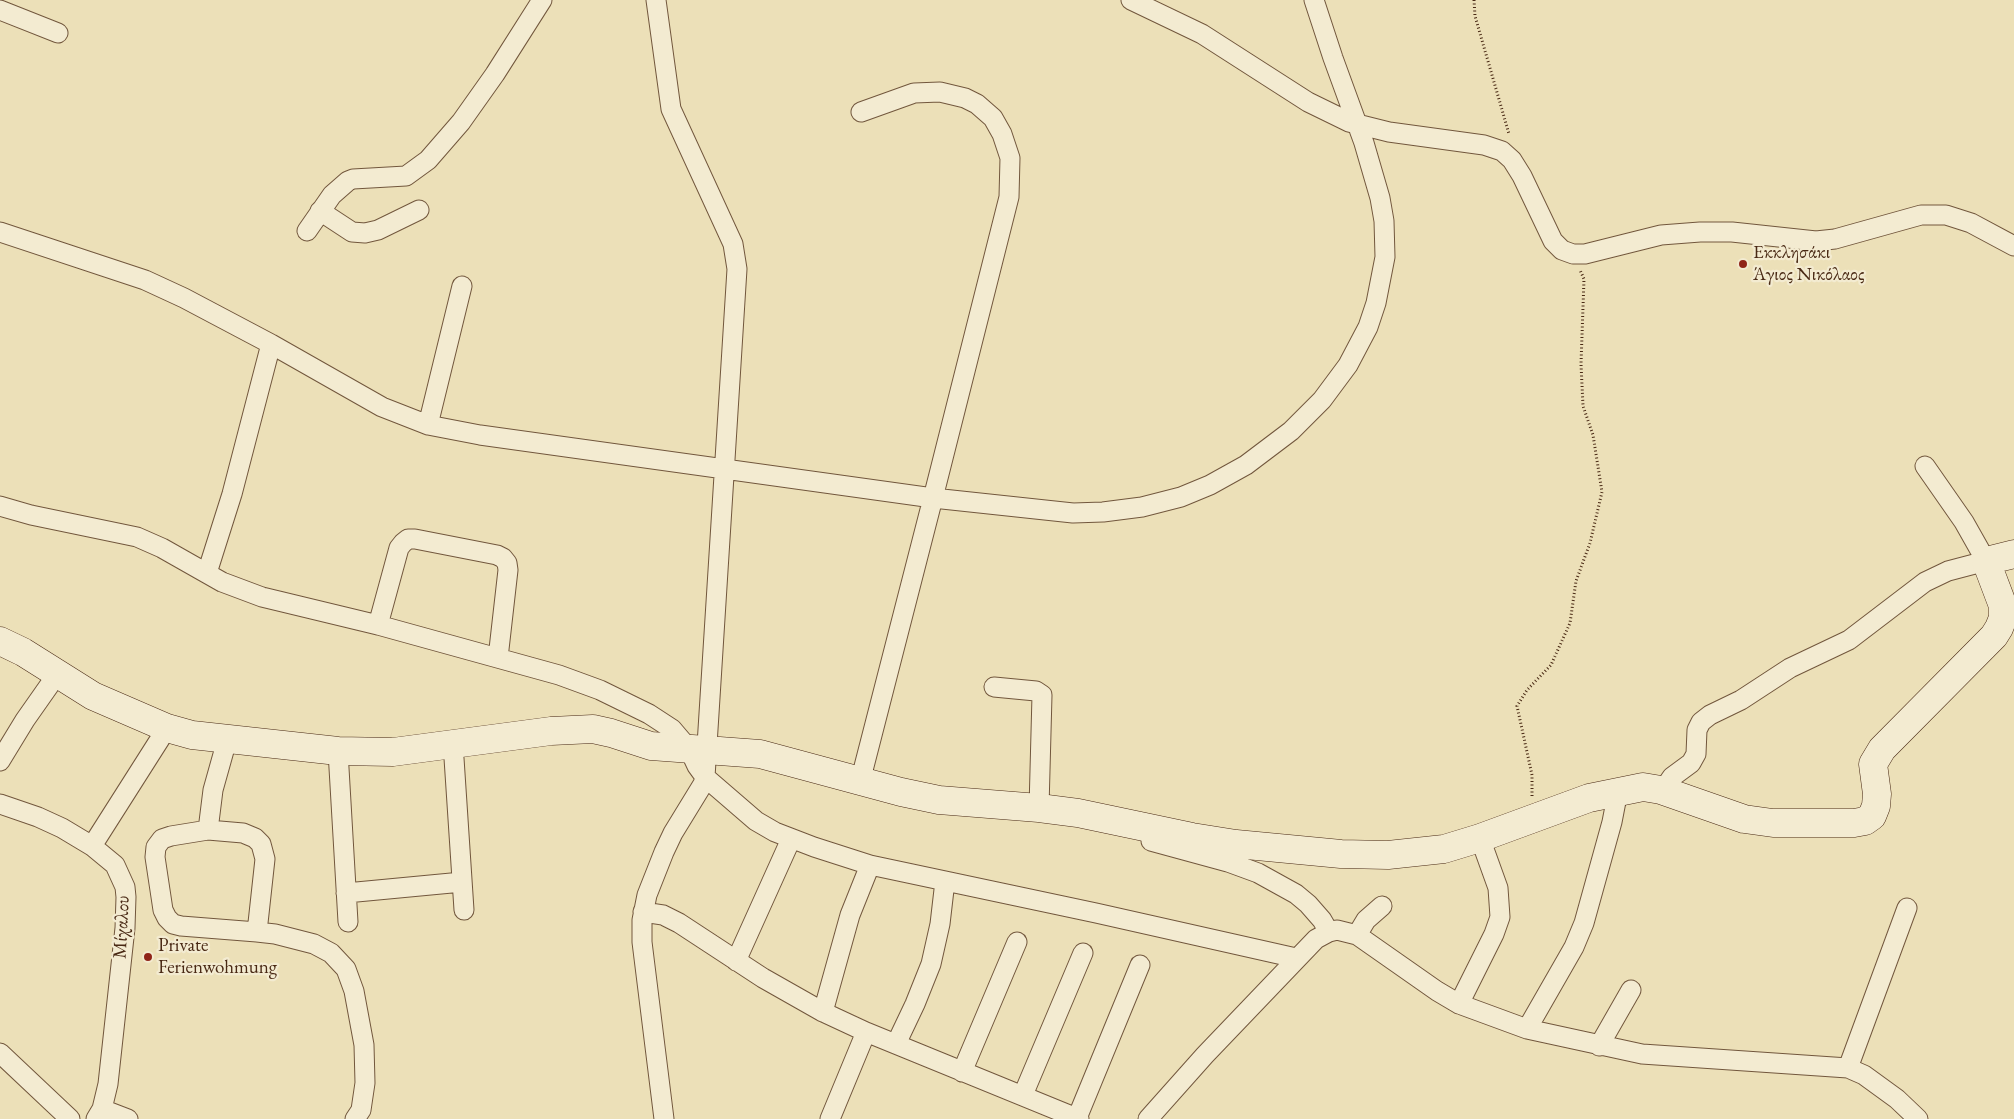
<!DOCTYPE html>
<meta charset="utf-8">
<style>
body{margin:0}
canvas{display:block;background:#ece0b8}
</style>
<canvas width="2014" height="1119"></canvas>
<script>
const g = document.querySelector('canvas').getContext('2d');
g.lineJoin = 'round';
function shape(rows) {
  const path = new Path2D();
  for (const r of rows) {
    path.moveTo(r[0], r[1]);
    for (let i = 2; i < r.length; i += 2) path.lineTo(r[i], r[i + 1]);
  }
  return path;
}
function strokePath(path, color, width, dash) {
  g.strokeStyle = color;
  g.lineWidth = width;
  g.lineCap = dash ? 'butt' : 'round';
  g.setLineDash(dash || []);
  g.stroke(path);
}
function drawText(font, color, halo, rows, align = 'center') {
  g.font = font + ' "EB Garamond",serif';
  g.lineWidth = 4.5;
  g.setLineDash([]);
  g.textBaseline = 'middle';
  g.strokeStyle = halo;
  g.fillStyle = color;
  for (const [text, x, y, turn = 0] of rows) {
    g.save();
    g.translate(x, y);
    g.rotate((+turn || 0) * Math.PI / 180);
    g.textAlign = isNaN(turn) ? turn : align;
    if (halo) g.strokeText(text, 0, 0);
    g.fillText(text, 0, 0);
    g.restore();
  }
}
const street = shape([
 [656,0,671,109,733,244,737,269,705,777,703,784,673,833,664,852,647,895,642,920,642,942,664,1119],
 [1131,0,1202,34,1308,102,1349,122,1389,132,1484,145,1502,151,1512,160,1522,176,1553,241,1562,250,1573,254,1585,254,1661,235,1700,232,1732,232,1816,241,1835,239,1921,215,1946,215,1971,223,2014,246],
 [0,10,58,33],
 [320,211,352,232,365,233,378,230,419,210],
 [307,231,332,195,348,181,353,179,406,176,428,160,461,122,495,74,542,0],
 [0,232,145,280,184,298,271,344,382,407,428,425,480,435,933,498,1073,513,1103,512,1142,507,1181,497,1210,485,1246,465,1291,431,1322,400,1348,365,1368,327,1376,303,1385,257,1384,221,1380,198,1364,143,1333,58,1314,0],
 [428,425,462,286],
 [0,506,31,515,137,537,162,548,222,582,262,597,378,625,559,675,600,690,649,714,672,729,689,749,697,766,705,777,756,821,775,832,814,847,870,865,1096,913,1296,958],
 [207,573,232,494,271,344],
 [378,625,399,548,403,543,408,539,415,539,497,555,503,558,507,563,508,570,498,658],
 [994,687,1036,691,1042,695,1039,808],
 [453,743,464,910],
 [338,751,348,922],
 [0,761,25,720,58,673],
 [860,782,933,498,1009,197,1010,158,1002,134,993,118,977,104,965,98,940,92,914,93,861,112],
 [1663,790,1672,777,1691,763,1696,754,1697,730,1701,722,1710,715,1741,700,1790,668,1849,640,1925,582,1948,571,1986,561,1964,522,1925,466],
 [0,804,38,817,62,828,92,846,115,865,125,887,126,897,125,928,108,1084,102,1109,96,1119],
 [208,830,243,833,255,838,261,844,265,859,257,932,181,926,173,924,167,918,163,910,155,857,156,847,162,839,171,836,208,830],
 [208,830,213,790,227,740],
 [1151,841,1228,862,1258,873,1296,894,1308,904,1322,920,1329,932],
 [92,846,167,728],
 [346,893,462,882],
 [643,912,663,915,679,923,763,978,823,1012,866,1032,1079,1119],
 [257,932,275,934,314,944,331,953,346,969,354,991,364,1045,365,1083,361,1110,355,1119],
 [1357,935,1366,920,1382,906],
 [736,961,791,839],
 [1459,1004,1494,934,1500,917,1498,888,1480,838],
 [823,1012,850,915,870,865],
 [1527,1029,1574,947,1584,923,1612,822,1618,791],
 [896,1044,915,1004,931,964,940,924,945,881],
 [1599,1046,1631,990],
 [0,1053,70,1119],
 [1848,1068,1907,908],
 [962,1072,1017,942],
 [1023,1095,1083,953],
 [102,1109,128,1119],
 [1077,1118,1140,965],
 [830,1119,866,1032],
 [1148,1119,1205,1055,1316,939,1329,932,1337,930,1357,935,1437,991,1459,1004,1527,1029,1642,1054,1848,1068,1864,1075,1897,1099,1918,1119]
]);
const secondary = shape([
 [0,641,23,652,93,696,167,728,192,735,338,751,393,752,551,731,593,729,611,733,651,746,760,754,901,792,939,800,1039,808,1078,813,1192,837,1236,844,1341,854,1388,855,1444,849,1480,838,1589,798,1643,787,1661,790,1744,819,1773,823,1854,823,1865,821,1872,816,1876,806,1877,794,1873,764,1882,749,1994,636,1999,628,2003,618,2003,606,1986,561,2014,554]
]);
strokePath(street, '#72573d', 21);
strokePath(secondary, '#492914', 29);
strokePath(shape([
 [1474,0,1475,16,1509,134],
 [1532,796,1532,775,1517,706,1527,690,1551,665,1570,623,1576,581,1590,543,1602,492,1593,435,1583,406,1581,364,1584,279,1580,270]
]), '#492914', 3, [1, 2.5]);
strokePath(street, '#f3ebd1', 19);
strokePath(secondary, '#f3ebd1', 28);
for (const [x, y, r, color] of [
 [1743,264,5,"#8f2418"],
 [148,957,5,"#8f2418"]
]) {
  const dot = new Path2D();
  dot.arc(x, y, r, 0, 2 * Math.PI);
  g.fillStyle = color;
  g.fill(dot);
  strokePath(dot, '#f3ebd1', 2);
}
drawText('19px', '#492914', '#f3ebd1', [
 ["Εκκλησάκι",1753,253],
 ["Άγιος Νικόλαος",1753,275],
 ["Private",158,946],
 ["Ferienwohmung",158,968]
], 'left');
drawText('19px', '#492914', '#f3ebd1', [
 ["Μίχαλου",122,927,-87]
]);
</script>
